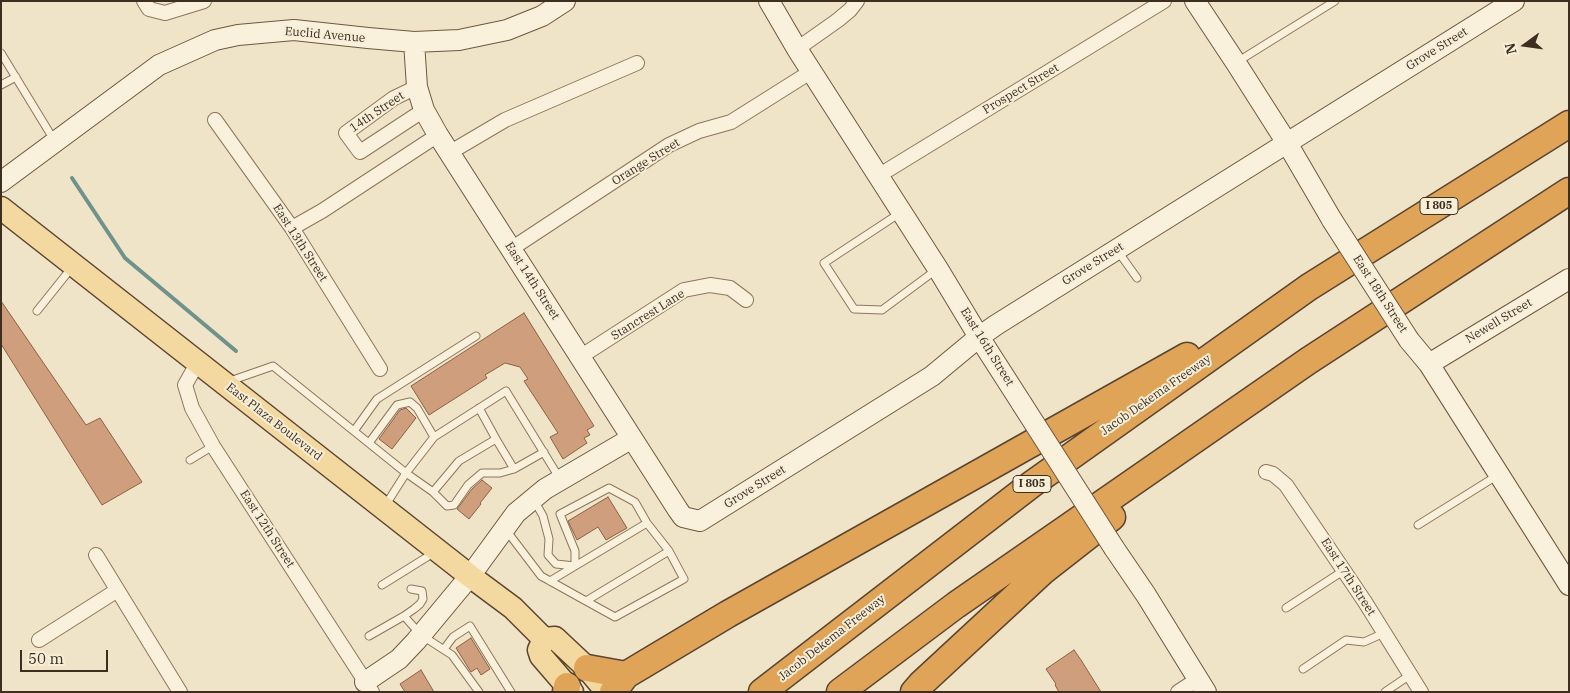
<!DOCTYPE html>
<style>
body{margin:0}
#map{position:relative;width:1570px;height:693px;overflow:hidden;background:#f0e4c8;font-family:"IBM Plex Serif",serif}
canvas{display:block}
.frame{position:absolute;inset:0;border:2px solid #3d2e20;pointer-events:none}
.north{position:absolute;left:1500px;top:20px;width:50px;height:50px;-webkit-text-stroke:4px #f7eed8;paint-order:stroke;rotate:256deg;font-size:14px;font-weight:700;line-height:20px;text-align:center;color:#3d2e20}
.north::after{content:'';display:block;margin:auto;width:18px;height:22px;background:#3d2e20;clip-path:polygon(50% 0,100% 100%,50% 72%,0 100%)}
.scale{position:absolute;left:20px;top:650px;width:88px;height:22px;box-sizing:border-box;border:2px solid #3d2e20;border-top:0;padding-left:6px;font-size:15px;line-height:18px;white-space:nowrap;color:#3d2e20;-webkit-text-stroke:4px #f7eed8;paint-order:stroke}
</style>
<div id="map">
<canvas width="1570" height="693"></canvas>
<div class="frame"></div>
<div class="north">N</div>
<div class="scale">50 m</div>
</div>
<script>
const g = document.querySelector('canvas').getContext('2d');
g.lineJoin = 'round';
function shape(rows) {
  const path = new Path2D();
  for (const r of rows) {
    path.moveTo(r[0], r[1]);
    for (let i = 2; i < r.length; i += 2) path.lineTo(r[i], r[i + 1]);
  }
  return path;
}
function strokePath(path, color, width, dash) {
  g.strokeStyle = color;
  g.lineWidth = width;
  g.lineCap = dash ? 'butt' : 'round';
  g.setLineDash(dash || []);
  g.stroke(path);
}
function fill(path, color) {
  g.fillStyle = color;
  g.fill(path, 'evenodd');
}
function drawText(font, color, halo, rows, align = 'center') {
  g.font = font + ' "IBM Plex Serif",serif';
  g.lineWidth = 4;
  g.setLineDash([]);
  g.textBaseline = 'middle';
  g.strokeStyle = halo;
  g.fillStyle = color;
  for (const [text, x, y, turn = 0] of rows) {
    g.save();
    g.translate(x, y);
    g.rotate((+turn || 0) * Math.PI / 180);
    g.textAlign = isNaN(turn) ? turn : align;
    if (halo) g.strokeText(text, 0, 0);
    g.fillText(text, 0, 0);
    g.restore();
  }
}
strokePath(shape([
 [72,178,125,258,236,351]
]), '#6f938a', 4);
const building = shape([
 [1,301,86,425,100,418,142,482,102,505,1,344,1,301],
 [524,313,594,426,587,430,590,435,584,438,587,443,563,459,550,437,558,433,524,381,528,379,520,367,505,363,485,375,487,378,429,415,411,386,524,313],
 [406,408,416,418,392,449,379,439,400,410,406,408],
 [482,480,492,488,480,503,481,504,469,519,457,509,472,489,482,480],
 [608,497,627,528,606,540,598,527,577,540,568,521,608,497],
 [471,638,490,669,481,675,477,668,471,672,456,648,471,638],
 [1074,650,1081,660,1101,692,1059,692,1055,685,1056,684,1046,669,1074,650],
 [421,670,434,692,405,692,400,684,421,670]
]);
fill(building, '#cf9f7d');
strokePath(building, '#8d5f41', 1);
const lane = shape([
 [1,53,54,140],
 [1237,62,1335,1],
 [1,85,16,77],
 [900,213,824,263,854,309,882,310,936,270],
 [1117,250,1137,278],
 [37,311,73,266],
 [230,381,273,366,406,473,433,492,447,506,454,505,468,485,482,473,500,473,514,469],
 [354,431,377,399,476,336],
 [496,439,514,469,544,452],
 [369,443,397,405,410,402,417,408,434,437],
 [190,460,213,446],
 [433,492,459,461,496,439,479,408],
 [534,500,543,516,549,539,548,555,556,564,575,566,575,551,560,514,609,488,635,502,647,523],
 [385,506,406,473,434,437,506,391,560,479],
 [1418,525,1498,475],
 [506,530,541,576,586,601,669,551,647,523,550,581],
 [382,585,435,552],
 [586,601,615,617,684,579,669,551],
 [1286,608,1343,571],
 [404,616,414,609,420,604,423,599,422,591,411,589],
 [369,636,404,616,421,635,452,655,479,692],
 [444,649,453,637,470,626,511,692],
 [1303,669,1346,640,1364,642,1384,633],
 [1385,692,1410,675]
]);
const street = shape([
 [144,1,149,9,165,13,204,1],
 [797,49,838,20,850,10,857,1],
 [417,87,394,98,346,133,360,152,424,110],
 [215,120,292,228,380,369],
 [449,153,505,120,637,63],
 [878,176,1164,1],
 [292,228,322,211,438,135],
 [511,249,669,145,699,131,731,122,812,71],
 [580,357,684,290,710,285,730,288,746,300],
 [198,362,185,385,192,408,213,446,372,692],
 [1266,472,1273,474,1286,485,1365,602,1421,692],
 [96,555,180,692],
 [39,640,116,591],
 [1178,692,1198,679]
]);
const secondary = shape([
 [769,1,797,49,938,269,979,337,1022,404],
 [1195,1,1236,63,1287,143,1332,220],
 [414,42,417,87,424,110,438,135,678,510,683,517,700,521,932,376,979,337,996,325,1514,1],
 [1,182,159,65,215,40,238,35,294,30,368,38,414,42,459,40,507,30,542,16,565,1],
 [1409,340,1429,364,1569,585],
 [1429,364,1569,279],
 [1114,548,1146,595,1206,692],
 [365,682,399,659,416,641,470,576,516,513,545,489,632,438]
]);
const primary = shape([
 [1,208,470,576,513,608,544,639],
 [544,639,555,638,587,668,607,692],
 [544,639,539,650,541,656,572,692]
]);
const highway = shape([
 [587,668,626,675],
 [566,692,567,686],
 [613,692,626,675,728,614,1187,356],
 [762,692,1032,484,1309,287,1569,124],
 [840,692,956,605,1308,361,1569,191],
 [914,692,921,684,1043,571,1112,517]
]);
strokePath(lane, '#8d765c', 9);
strokePath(street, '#8d765c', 16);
strokePath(secondary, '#6f573f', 22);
strokePath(primary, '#5b4430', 25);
strokePath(highway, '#5b4430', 29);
strokePath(lane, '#faf1dc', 7);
strokePath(street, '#faf1dc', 14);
strokePath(secondary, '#faf1dc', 20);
strokePath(primary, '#f3d9a0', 22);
strokePath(highway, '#e0a458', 26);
const secondaryBridge = shape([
 [1332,220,1409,340],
 [1022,404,1114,548]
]);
strokePath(secondaryBridge, '#6f573f', 22, []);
strokePath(secondaryBridge, '#faf1dc', 20);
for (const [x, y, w] of [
 [1439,206,38],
 [1032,484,38]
]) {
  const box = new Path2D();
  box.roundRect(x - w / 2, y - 8.5, w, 17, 4);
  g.fillStyle = '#f7eed8';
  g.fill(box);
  strokePath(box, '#3d2e20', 1);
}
drawText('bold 11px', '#3d2e20', null, [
 ["I 805",1439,206],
 ["I 805",1032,484]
]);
drawText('12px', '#3d2e20', '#f7eed8', [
 ["Euclid Avenue",325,35,5],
 ["Grove Street",1437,49,-32],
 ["Prospect Street",1021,89,-31],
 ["14th Street",377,112,-34],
 ["Orange Street",646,162,-32],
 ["East 13th Street",300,243,57],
 ["Grove Street",1093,264,-32],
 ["East 14th Street",532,281,57],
 ["East 18th Street",1380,294,57],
 ["Stancrest Lane",648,315,-32],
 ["Newell Street",1499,321,-31],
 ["East 16th Street",987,347,58],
 ["Jacob Dekema Freeway",1156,395,-35],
 ["East Plaza Boulevard",274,422,38],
 ["Grove Street",755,487,-32],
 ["East 12th Street",267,529,57],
 ["East 17th Street",1348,577,57],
 ["Jacob Dekema Freeway",832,638,-38]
]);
</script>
